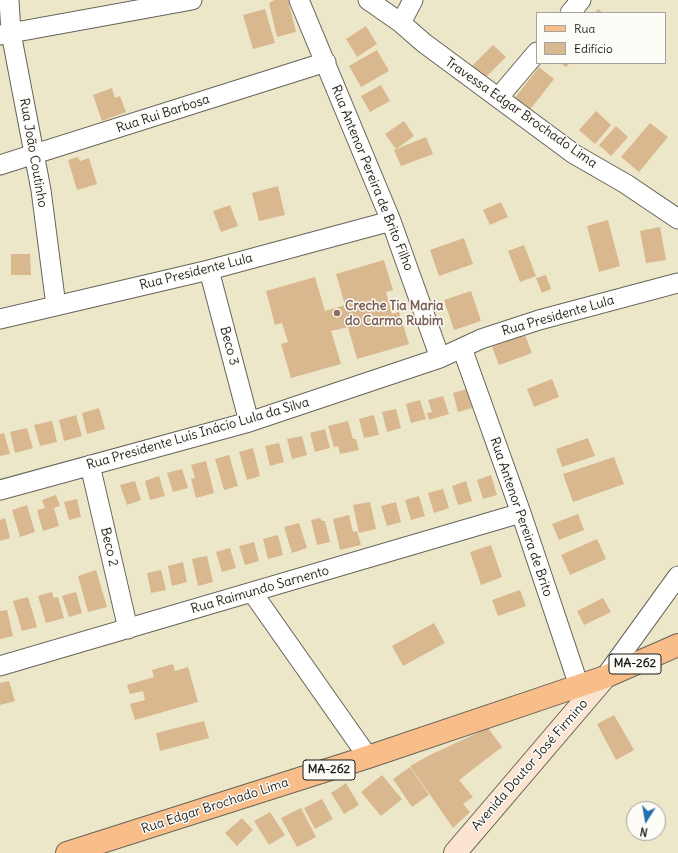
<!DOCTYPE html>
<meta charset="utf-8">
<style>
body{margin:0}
#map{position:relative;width:678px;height:853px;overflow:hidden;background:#ede7c9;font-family:Delius,sans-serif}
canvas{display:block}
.legend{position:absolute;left:536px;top:12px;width:130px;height:52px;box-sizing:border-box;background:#fdfcf7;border:1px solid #a3a29f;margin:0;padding:5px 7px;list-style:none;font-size:12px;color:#1c1c1c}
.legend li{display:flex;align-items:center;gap:8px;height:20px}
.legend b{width:20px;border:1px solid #a3a29f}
.north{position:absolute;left:626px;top:801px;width:40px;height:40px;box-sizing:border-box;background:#fdfcf7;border:1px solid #a3a29f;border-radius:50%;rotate:191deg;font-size:11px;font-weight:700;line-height:16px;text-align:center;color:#1c1c1c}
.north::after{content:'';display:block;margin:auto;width:14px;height:18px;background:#1f6fb2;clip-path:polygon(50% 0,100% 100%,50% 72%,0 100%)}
</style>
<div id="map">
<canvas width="678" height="853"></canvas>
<ul class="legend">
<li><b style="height:5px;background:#f8bd89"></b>Rua</li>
<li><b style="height:11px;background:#d9b78f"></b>Edifício</li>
</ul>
<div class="north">N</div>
</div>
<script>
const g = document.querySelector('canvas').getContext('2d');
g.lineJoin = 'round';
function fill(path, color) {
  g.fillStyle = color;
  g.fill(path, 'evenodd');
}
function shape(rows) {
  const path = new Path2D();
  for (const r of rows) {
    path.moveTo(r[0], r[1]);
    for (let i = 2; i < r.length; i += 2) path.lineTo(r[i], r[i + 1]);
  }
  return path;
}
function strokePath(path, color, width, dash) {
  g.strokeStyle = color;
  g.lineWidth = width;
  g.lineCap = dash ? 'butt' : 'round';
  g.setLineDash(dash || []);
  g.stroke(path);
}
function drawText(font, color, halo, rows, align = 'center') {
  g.font = font + ' Delius,sans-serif';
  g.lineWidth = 3;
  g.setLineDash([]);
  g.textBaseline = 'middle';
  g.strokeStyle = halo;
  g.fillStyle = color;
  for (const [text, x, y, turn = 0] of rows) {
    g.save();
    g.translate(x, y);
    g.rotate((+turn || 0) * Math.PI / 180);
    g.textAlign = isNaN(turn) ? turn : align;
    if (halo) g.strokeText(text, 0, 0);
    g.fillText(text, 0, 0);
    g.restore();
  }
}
fill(shape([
 [275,0,288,0,296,32,277,37,269,3],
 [265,9,275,43,253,49,243,15],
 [598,9,603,13,595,13],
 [366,26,377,44,357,57,346,39],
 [493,45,506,57,485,78,472,66],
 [377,50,389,71,361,87,349,66],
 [560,63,570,63,566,67],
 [539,67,554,79,529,111,514,99],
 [381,85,390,101,370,112,361,96],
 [112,88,115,98,120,96,126,112,102,121,93,95],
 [596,111,611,125,595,144,579,130],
 [404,121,414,136,396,149,385,134],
 [650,123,668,137,639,172,621,157],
 [616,126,628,137,611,156,599,145],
 [426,137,433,154,401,166,394,150],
 [78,157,80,161,89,158,97,184,77,190,68,160],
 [278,186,285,215,259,221,252,193],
 [501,202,508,217,490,225,483,210],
 [230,205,238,226,221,232,213,211],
 [608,220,620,266,599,272,587,226],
 [660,227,666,260,646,263,640,231],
 [464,238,473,264,439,276,430,250],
 [524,245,536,276,520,282,508,251],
 [11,254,30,254,31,275,11,275],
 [384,260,393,290,386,292,392,314,399,312,409,344,357,359,348,327,331,331,341,364,291,378,281,344,288,342,282,323,275,325,266,291,315,277,325,311,345,305,336,274],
 [546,275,551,289,542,293,536,278],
 [471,291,481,321,454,330,444,300],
 [525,335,532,353,499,365,492,347],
 [552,379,559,397,534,407,527,389],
 [467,389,472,408,458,412,453,393],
 [443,396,449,414,429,420,427,413,432,412,428,400],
 [420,400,426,419,411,423,406,404],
 [99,408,105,429,87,434,82,413],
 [396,409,401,428,387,432,382,412],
 [76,415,82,436,64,441,59,420],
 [374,415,379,435,364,438,359,419],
 [52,421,57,442,40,446,34,425],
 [348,421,353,439,356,439,359,450,340,454,338,446,334,447,328,426],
 [27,428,33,448,15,453,10,432],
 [325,429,330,448,315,452,310,433],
 [4,433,10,454,0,456,0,434],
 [302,436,307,455,292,459,287,439],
 [588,438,595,456,562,467,556,449],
 [279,443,284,462,270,466,265,446],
 [253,448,260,476,247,480,239,452],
 [229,455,238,486,224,490,215,459],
 [614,457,624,484,573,502,563,474],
 [206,461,214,493,196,498,191,479,195,478,191,465],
 [182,469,188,488,173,492,167,473],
 [491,475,497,495,483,499,477,480],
 [159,476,165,496,150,500,145,481],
 [135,481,141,500,127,505,120,485],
 [466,481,472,501,458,505,452,486],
 [443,489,449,508,434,513,428,493],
 [56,495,60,506,54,508,59,526,43,531,37,510,45,508,42,500],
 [419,496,425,516,411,520,405,500],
 [77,499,81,517,69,520,64,502],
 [370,502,376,529,359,533,353,505],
 [396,502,401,522,387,526,381,506],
 [27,505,35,532,20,537,12,510],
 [578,514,584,530,559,540,552,524],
 [349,515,353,532,357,531,361,545,340,550,333,519],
 [5,518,10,538,0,541,0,520],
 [320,518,322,521,325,521,330,542,317,545,311,520],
 [299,523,307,548,292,553,284,527],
 [278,535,283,555,268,559,263,539],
 [597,539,606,559,570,575,561,555],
 [254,542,259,561,245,565,239,546],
 [491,545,502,577,481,585,470,552],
 [230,548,236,568,222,572,216,552],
 [207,556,213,582,198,586,192,559],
 [183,562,187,582,172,586,168,566],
 [96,570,107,607,88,612,78,576],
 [161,570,166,590,151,593,147,573],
 [520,590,526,606,498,616,492,600],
 [52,592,54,598,58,597,64,618,46,623,38,596],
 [76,592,82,613,69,617,62,596],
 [28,597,37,627,22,631,13,601],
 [603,598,611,612,584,625,577,611],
 [7,610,13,636,0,639,0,611],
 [434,623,445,643,403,666,392,646],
 [173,664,175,671,188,667,198,702,135,720,130,704,145,700,143,691,130,694,127,685,154,677,152,670],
 [9,681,15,701,0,705,0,683],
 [614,715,634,750,616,760,597,724],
 [204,721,209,738,160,751,156,733],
 [488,728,502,747,459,780,473,797,463,804,470,812,453,828,410,766,432,754],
 [410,767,429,795,412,807,393,779],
 [382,775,402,799,381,816,361,792],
 [346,783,359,805,344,814,331,793],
 [322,799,333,819,315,829,304,808],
 [301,808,316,837,297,847,281,818],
 [270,812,285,835,269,845,254,821],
 [242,818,253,830,237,846,225,833]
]), '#d9b78f');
const street = shape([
 [9,0,11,33,41,190,56,306],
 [299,0,391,221,440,358],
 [368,0,401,23,424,43,574,154,626,184,678,219],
 [570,13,581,0],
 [401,23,413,0],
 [0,35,192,0],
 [498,98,537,52],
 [0,165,326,62],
 [209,270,249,422],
 [0,319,209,270,391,221],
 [462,348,521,513,579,686],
 [90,465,128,629],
 [0,490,249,422,440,358,481,339,539,320,678,283],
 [252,592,368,757],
 [0,666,521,513],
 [605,677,678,576]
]);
const secondary = shape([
 [455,853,605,677]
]);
const primary = shape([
 [67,853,368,757,605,677,678,645]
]);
strokePath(street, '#656359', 21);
strokePath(secondary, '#656359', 24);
strokePath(primary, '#656359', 24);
strokePath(street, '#fff', 19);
strokePath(secondary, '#fce5d0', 22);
strokePath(primary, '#f8bd89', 22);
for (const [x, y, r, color] of [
 [337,313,4,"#8d6e63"]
]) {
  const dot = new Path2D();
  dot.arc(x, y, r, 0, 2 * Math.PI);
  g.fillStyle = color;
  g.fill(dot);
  strokePath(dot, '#fdfcf7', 1.5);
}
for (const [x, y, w] of [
 [635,664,52],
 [329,770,52]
]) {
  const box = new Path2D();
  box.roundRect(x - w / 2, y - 10, w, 20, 3);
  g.fillStyle = '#fdfcf7';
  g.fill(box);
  strokePath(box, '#1c1c1c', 1);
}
drawText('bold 12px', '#1c1c1c', null, [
 ["MA-262",635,664],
 ["MA-262",329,770]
]);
drawText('13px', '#1c1c1c', '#fdfcf7', [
 ["Travessa Edgar Brochado Lima",521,113,35],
 ["Rua Rui Barbosa",163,114,-18],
 ["Rua João Coutinho",33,153,80],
 ["Rua Antenor Pereira de Brito Filho",372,178,68],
 ["Rua Presidente Lula",196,272,-14],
 ["Rua Presidente Lula",558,316,-16],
 ["Beco 3",229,346,75],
 ["Rua Presidente Luís Inácio Lula da Silva",198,434,-16],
 ["Rua Antenor Pereira de Brito",521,517,71],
 ["Beco 2",109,547,77],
 ["Rua Raimundo Sarnento",260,590,-16],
 ["Avenida Doutor José Firmino",530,765,-49],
 ["Rua Edgar Brochado Lima",215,806,-18]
]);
drawText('bold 13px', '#785e54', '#fdfcf7', [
 ["Creche Tia Maria",345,306],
 ["do Carmo Rubim",345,321]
], 'left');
</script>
